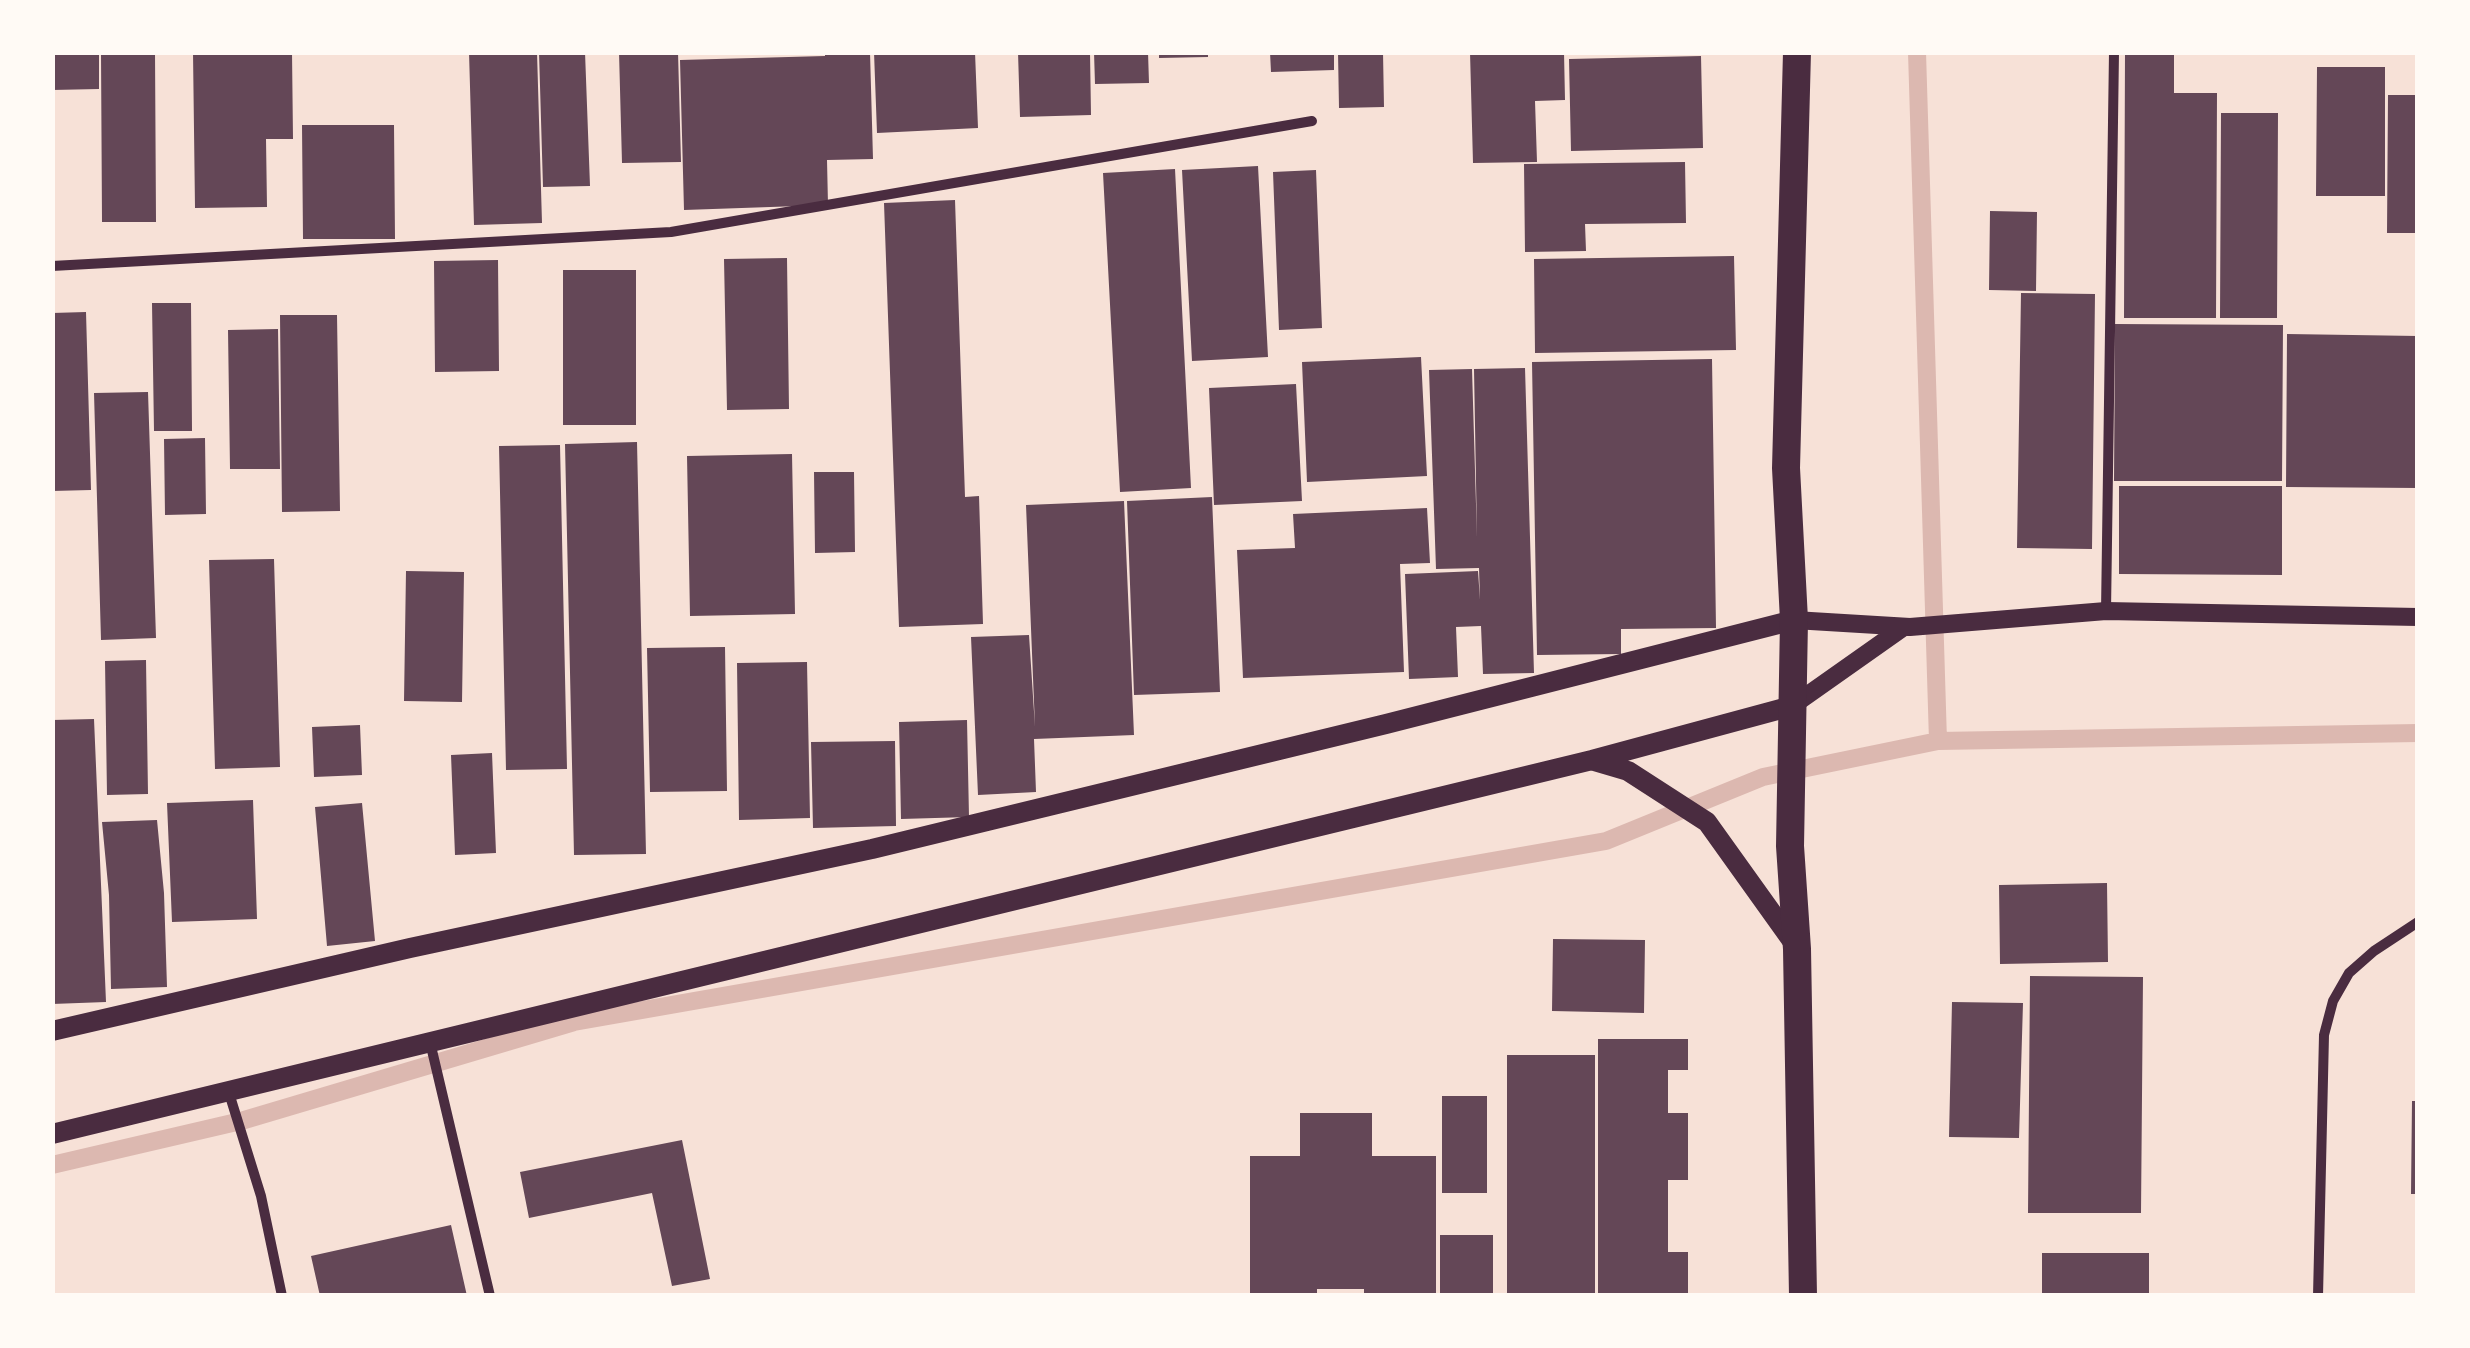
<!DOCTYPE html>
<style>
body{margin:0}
#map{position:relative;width:2470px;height:1348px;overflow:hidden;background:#f7e1d7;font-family:"Noto Serif",serif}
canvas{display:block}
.frame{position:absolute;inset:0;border:55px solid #fffaf5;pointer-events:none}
</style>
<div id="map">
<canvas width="2470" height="1348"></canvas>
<div class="frame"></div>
</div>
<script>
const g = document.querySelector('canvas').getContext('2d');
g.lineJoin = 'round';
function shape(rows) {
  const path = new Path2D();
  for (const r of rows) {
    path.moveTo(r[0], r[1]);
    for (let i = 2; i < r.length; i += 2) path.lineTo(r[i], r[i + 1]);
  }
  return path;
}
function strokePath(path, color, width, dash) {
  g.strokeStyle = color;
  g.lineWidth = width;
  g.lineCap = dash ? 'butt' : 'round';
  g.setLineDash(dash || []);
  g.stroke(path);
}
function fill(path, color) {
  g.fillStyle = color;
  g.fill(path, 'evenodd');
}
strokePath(shape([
 [1917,52,1938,741],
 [52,1165,241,1121,574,1022,1606,841,1763,777,1938,741,2418,733]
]), '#dcb8b0', 18);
fill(shape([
 [52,52,99,52,99,89,52,90],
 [101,52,155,52,156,222,102,222],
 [193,52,292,52,293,139,266,139,267,207,195,208],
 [469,52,537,52,542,223,474,225],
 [539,52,585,52,590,186,543,187],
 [619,52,678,52,681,162,622,163],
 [825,52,870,52,873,159,827,160,828,205,684,210,680,60,825,56],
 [874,52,975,52,978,128,877,133],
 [1018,52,1090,52,1091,115,1020,117],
 [1094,52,1148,52,1149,83,1095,84],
 [1159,52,1208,52,1208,57,1159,58],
 [1270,52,1334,52,1334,70,1271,72],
 [1338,52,1383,52,1384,107,1339,108],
 [1470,52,1564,52,1565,100,1535,101,1537,162,1473,163],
 [2125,52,2174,52,2174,93,2217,93,2216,318,2124,318],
 [1701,56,1703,148,1571,151,1569,59],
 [2317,67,2385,67,2385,196,2316,196],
 [2388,95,2418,95,2418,233,2387,233],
 [2221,113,2278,113,2277,318,2220,318],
 [302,125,394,125,395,239,303,239],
 [1685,162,1686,223,1585,224,1586,251,1525,252,1524,164],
 [1258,166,1268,357,1192,361,1182,170],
 [1175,169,1191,488,1120,492,1103,173],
 [1316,170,1322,328,1279,330,1273,172],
 [955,200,965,497,979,496,983,624,899,627,884,203],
 [1990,211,2037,212,2036,291,1989,290],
 [1734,256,1736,350,1535,353,1534,259],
 [787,258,789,409,727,410,724,259],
 [498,260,499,371,435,372,434,261],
 [563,270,636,270,636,425,563,425],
 [2021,293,2095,294,2092,549,2017,548],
 [152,303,191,303,192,431,154,431],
 [86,312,91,490,52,491,52,313],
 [280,315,337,315,340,511,282,512],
 [2115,324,2283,325,2282,481,2114,481],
 [278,329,280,469,230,469,228,330],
 [2287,334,2418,336,2418,488,2286,487],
 [1421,357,1427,476,1307,482,1302,362],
 [1712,359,1716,628,1621,629,1621,654,1537,655,1532,362],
 [1525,368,1534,673,1483,674,1481,626,1456,627,1458,677,1409,679,1405,574,1478,571,1480,600,1479,568,1436,569,1429,370,1472,369,1477,538,1474,369],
 [1296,384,1302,501,1214,505,1209,388],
 [148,392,156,638,101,640,94,393],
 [205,438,206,514,165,515,164,439],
 [637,442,646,854,574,855,565,444],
 [560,445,567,769,506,770,499,446],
 [792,454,795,614,690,616,687,456],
 [814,472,854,472,855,552,815,553],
 [2119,486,2282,486,2282,575,2119,574],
 [1212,497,1220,692,1134,695,1127,501],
 [1124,501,1134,735,1034,739,1036,792,978,795,971,637,1029,635,1035,727,1026,505],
 [1427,508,1430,563,1400,564,1404,672,1243,678,1237,550,1295,548,1293,514],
 [274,559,280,767,215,769,209,560],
 [406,571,464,572,462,702,404,701],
 [725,647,727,791,650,792,647,648],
 [146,660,148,794,107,795,105,661],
 [807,662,810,818,739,820,737,663],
 [94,719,106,1002,52,1004,52,720],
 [967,720,969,817,901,819,899,722],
 [360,725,362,775,314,777,312,727],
 [895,741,896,826,813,828,811,742],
 [492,753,496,853,455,855,451,755],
 [253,800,257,919,172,922,167,803],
 [362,803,375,941,327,946,315,807],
 [157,820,164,893,167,987,111,989,109,895,102,822],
 [2107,883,2108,962,2000,964,1999,885],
 [1553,939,1645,940,1644,1013,1552,1011],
 [2030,976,2143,977,2141,1213,2028,1213],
 [1952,1002,2023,1003,2019,1138,1949,1137],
 [1598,1039,1688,1039,1688,1070,1668,1070,1668,1113,1688,1113,1688,1180,1668,1180,1668,1252,1688,1252,1688,1296,1598,1296],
 [1507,1055,1595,1055,1595,1296,1507,1296],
 [1442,1096,1487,1096,1487,1193,1442,1193],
 [2412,1101,2418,1101,2418,1194,2411,1194],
 [1300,1113,1372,1113,1372,1156,1436,1156,1436,1296,1364,1296,1364,1289,1317,1289,1317,1296,1250,1296,1250,1156,1300,1156],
 [682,1140,710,1279,672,1286,652,1193,529,1218,520,1172],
 [451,1225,467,1296,320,1296,311,1256],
 [1440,1235,1493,1235,1493,1296,1440,1296],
 [2042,1253,2149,1253,2149,1296,2042,1296]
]), '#644757');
strokePath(shape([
 [52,266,671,232,1312,121],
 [2106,611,2114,52],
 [430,1042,490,1296],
 [229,1093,261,1196,282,1296],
 [2318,1296,2324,1035,2333,1001,2349,973,2374,951,2418,922]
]), '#4a2c40', 10);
strokePath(shape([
 [1794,620,1910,627,2106,611,2418,617],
 [1792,706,1904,627]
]), '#4a2c40', 18);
strokePath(shape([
 [1594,761,1628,771,1707,822,1795,945],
 [52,1031,410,948,872,849,1386,724,1794,620],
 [52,1134,1592,760,1792,706]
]), '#4a2c40', 20);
strokePath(shape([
 [1797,52,1786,468,1794,620,1790,846,1797,949,1803,1296]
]), '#4a2c40', 28);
</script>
